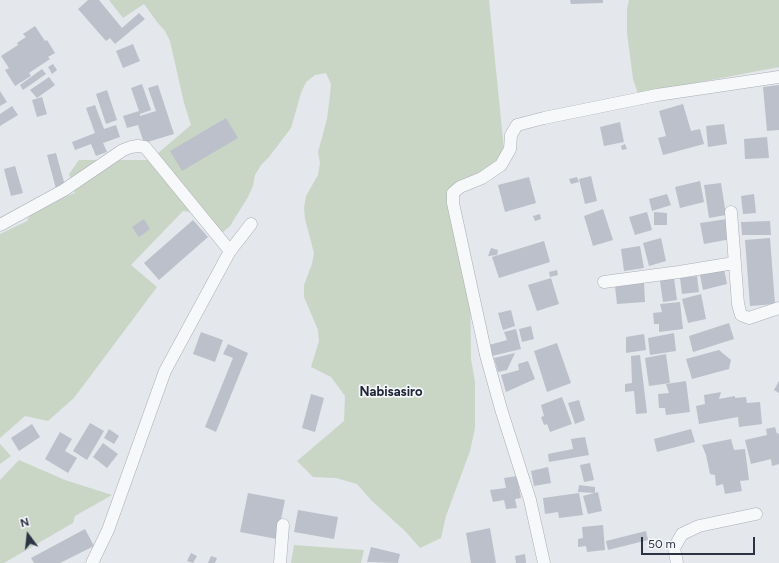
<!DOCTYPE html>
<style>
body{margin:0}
#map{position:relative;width:779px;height:563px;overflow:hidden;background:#e4e7ec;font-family:Figtree,sans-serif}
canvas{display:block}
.north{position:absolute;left:8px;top:515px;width:40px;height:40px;-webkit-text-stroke:3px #f4f6f9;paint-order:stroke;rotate:345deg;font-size:11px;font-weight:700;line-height:16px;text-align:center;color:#2b3445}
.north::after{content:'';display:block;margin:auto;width:14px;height:18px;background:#2b3445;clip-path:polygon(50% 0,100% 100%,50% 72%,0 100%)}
.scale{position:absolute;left:641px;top:537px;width:114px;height:18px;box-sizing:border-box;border:2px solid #2b3445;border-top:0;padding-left:5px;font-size:12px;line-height:14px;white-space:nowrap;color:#2b3445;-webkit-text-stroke:3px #f4f6f9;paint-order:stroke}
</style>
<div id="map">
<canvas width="779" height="563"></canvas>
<div class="north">N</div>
<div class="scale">50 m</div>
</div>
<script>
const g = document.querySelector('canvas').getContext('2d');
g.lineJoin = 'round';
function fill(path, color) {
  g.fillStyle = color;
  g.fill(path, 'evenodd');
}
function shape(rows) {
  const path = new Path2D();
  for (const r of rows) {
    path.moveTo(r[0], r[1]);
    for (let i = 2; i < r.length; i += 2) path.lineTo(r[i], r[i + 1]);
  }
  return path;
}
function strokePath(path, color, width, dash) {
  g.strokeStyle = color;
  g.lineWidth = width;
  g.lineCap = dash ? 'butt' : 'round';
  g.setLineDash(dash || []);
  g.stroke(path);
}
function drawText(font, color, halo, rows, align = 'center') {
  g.font = font + ' Figtree,sans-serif';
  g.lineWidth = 3.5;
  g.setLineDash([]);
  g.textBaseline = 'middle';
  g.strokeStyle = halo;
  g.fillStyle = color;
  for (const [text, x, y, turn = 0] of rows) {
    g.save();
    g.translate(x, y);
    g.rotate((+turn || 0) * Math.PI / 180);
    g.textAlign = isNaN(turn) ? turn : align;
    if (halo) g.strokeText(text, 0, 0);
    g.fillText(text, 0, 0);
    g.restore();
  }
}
fill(shape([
 [109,0,489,0,506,170,458,189,454,212,470,281,471,359,475,382,475,428,470,451,446,516,441,538,420,548,405,531,372,501,357,484,336,478,313,477,297,461,344,421,345,396,331,377,311,367,319,341,318,330,304,297,304,285,312,264,314,253,305,219,304,208,306,196,318,175,320,163,318,152,327,119,330,95,331,84,326,73,315,75,306,82,301,93,291,128,269,157,261,165,255,175,253,186,248,197,230,226,222,233,203,214,183,211,131,265,157,287,74,398,48,421,25,416,0,438,0,234,27,221,34,207,75,193,69,174,79,160,150,160,191,125,184,103,170,41,165,31,157,22,144,4,123,18],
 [629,0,779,0,779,67,638,94,633,79,627,33,627,9],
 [0,444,11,456,0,464],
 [19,460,65,480,112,495,75,516,73,523,4,563,0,563,0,480],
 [294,545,364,550,361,563,291,563]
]), '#c9d6c5');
fill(shape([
 [88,0,99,0,122,28,139,13,145,19,115,44,110,38,106,41,78,9],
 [570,0,603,0,603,3,571,4],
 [35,26,45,41,47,40,55,53,48,57,50,59,29,73,31,76,15,86,5,70,9,68,1,56,18,45,17,43,26,37,23,34],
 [133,44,140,61,123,68,116,51],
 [53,64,57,70,52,74,48,67],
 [42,69,46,74,23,90,20,85],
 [49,77,55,85,37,98,30,90],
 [142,84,151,110,140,114,140,116,156,111,148,88,158,85,174,134,144,143,138,125,127,128,123,116,139,111,131,88],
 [779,85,779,130,767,131,763,87],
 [107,90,117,120,106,124,96,94],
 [0,91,7,102,0,106],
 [42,97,47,114,37,117,32,100],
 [683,104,691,131,700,129,704,144,663,155,658,138,666,136,659,111],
 [95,105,104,129,116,125,120,137,103,143,107,152,96,156,91,144,75,150,72,142,95,133,86,108],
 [12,106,18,115,0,126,0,114],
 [226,118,238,138,182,171,170,151],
 [620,122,624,142,604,146,600,127],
 [724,124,727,144,708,147,706,126],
 [767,137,769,158,745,159,744,139],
 [625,144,627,149,622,150,621,146],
 [56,153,65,186,56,189,47,155],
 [15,166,23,193,11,196,4,169],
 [591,176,597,201,585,204,579,179],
 [529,177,536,203,505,212,498,185],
 [577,177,579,182,571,184,569,179],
 [700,181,704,202,680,208,675,187],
 [721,183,726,215,709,218,704,185],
 [667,194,671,205,652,211,649,199],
 [754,194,756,213,743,214,741,196],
 [603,209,613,240,593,246,584,216],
 [647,212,652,230,635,235,629,217],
 [654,212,667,213,667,225,654,225],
 [540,214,541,219,535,221,533,216],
 [144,219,150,229,139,237,132,227],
 [727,219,731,239,704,244,700,223],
 [193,220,208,237,159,280,144,263],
 [770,221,771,235,742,235,741,222],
 [661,238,666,261,649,266,643,243],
 [770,238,775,304,750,306,745,240],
 [544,241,550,262,499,278,492,257],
 [640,246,644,268,624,271,621,249],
 [491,248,498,250,497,255,488,256],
 [724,269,727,284,703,290,700,275],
 [557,270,558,275,550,277,549,272],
 [697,276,699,292,682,294,680,278],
 [551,278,559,304,537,311,528,285],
 [674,278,677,300,663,302,660,281],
 [644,283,645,302,617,304,615,286],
 [701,294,706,319,688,323,682,299],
 [680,302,683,329,659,332,659,324,654,324,653,313,662,312,660,304],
 [511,310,515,326,503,330,498,313],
 [729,323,734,339,693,352,689,336],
 [531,326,534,339,522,342,519,329],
 [516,329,521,349,492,356,489,345,507,340,504,332],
 [201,332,223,340,215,362,193,354],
 [674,333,676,351,650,355,648,338],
 [644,334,646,350,626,353,626,337],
 [557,343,571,383,547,392,534,351],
 [228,344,248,353,216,432,205,427,233,358,223,354],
 [719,350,731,360,729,369,692,379,686,359],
 [515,353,507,370,498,372,494,358],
 [666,354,670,383,649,386,645,358],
 [640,355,647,413,636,414,634,391,625,392,625,384,632,383,631,356],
 [528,361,535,379,506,392,501,375,519,370,518,364],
 [686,381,690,412,666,415,665,408,659,408,658,394,669,393,666,384],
 [779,381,779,393,774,390],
 [721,392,719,399,735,396,735,398,746,397,747,403,760,402,762,424,739,427,738,417,699,424,696,406,705,404,704,395],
 [311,394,324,398,315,432,302,428],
 [562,397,572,424,550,432,547,424,544,425,541,417,544,416,541,405],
 [579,400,585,420,575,424,568,403],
 [90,423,104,431,87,460,73,451],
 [32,424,40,437,19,451,11,438],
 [775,427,777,434,779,433,779,464,772,466,771,459,751,464,745,440,767,435,766,429],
 [109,429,119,436,114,444,104,438],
 [691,429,695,442,657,452,654,439],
 [60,432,72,439,65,451,77,458,68,473,45,459],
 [585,437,589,455,549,462,548,454,573,449,571,439],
 [731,439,734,450,745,449,749,480,740,481,742,491,725,494,723,484,716,486,715,475,710,474,706,455,702,445],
 [103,443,118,454,107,468,93,457],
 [590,463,594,480,584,482,580,465],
 [548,467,551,483,534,486,531,471],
 [517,476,521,498,515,499,517,508,506,509,504,500,493,502,490,490,506,488,504,478],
 [579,485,595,487,595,493,578,492],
 [598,492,602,511,588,514,583,496],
 [248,493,285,500,277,539,240,532],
 [579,493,583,515,559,518,558,512,545,514,543,498],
 [298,510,338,517,334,539,294,532],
 [603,525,605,550,587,552,586,546,578,547,578,539,583,538,582,527],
 [490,528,496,563,471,563,466,533],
 [85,529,94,546,60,563,34,563,31,558],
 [646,531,648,540,608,550,606,541],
 [371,547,400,554,398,563,367,562],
 [191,553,197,556,193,563,187,561],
 [525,554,526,563,516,563,515,556],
 [211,556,217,558,215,563,208,563]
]), '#bbc0ca');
const street = shape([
 [731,212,738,304,741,315,749,318,779,308],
 [0,225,64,190,123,150,131,147,138,146,145,147,230,251],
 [604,282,679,272,734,263],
 [92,563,108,530,165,371,230,251,251,224],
 [280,563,283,525],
 [544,563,530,500,501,409,486,355,453,203,453,193,460,187,482,178,501,165,510,149,511,135,517,125,544,118,657,95,779,77],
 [677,563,674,548,682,534,699,526,756,514]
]);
strokePath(street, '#a9aeb7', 13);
strokePath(street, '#f7f8fa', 12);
drawText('bold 13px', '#1d2536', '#f4f6f9', [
 ["Nabisasiro",391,392]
]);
</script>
